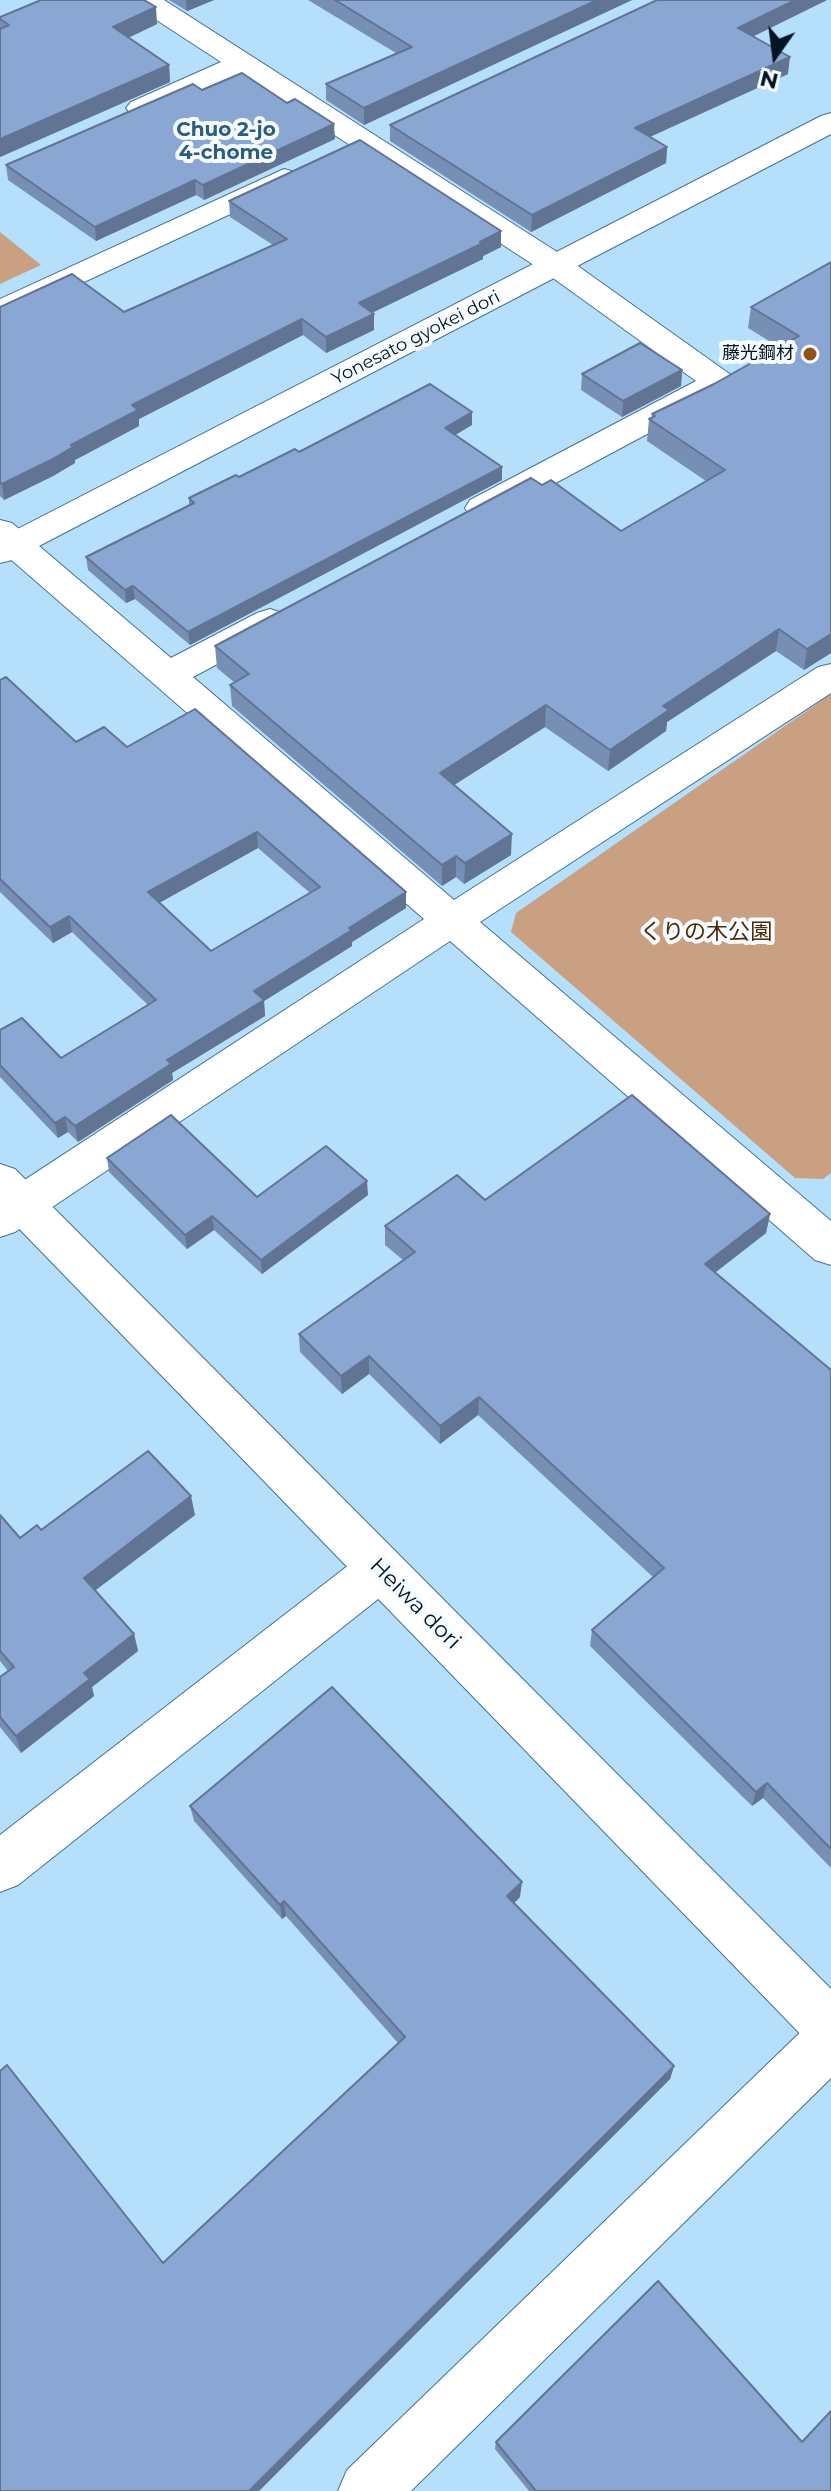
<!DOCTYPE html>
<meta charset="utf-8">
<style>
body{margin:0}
#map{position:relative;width:831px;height:2491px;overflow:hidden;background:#b6dffc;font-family:Montserrat,sans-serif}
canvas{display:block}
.north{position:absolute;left:735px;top:16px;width:80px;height:80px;-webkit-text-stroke:6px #f6fbff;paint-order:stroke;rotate:194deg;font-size:22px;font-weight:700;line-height:32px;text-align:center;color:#031522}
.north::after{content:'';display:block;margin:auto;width:28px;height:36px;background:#031522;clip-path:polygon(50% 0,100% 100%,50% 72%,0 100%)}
</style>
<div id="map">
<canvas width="831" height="2491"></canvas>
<div class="north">N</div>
</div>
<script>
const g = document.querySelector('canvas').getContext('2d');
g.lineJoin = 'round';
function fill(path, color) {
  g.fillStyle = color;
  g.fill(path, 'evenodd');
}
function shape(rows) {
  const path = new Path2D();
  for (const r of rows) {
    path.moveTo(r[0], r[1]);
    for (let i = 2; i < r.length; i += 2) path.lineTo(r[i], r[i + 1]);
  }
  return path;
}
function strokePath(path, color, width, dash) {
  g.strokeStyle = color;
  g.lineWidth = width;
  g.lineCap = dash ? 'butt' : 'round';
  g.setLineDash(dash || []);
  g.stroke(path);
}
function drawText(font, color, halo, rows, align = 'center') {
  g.font = font + ' Montserrat,"Noto Sans JP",sans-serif';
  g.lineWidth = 8;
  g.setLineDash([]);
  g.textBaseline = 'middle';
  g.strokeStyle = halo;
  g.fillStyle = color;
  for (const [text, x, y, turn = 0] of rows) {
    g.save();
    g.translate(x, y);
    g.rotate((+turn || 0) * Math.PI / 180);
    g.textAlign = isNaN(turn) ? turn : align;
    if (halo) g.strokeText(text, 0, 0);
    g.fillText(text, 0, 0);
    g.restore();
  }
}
fill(shape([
 [0,232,41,265,0,284],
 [831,694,831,1173,823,1179,795,1178,511,932,516,913]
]), '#c9a081');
const street = shape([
 [131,0,164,0,568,259,731,375,735,382,731,389,494,516,482,519,470,516,465,508,470,500,696,381,546,273,241,74,151,114,141,117,131,114,126,108,131,102,221,62,135,6,131,0],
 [284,169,295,172,299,178,295,184,0,321,0,299,284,169],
 [0,520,12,523,171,658,257,613,270,609,283,613,288,621,283,629,193,677,454,900,818,667,831,664,831,693,480,922,831,1221,831,1265,815,1260,450,941,15,1232,0,1237,0,1196,424,919,0,550,0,520],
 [380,1547,397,1554,404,1569,397,1584,18,1885,0,1892,0,1835,363,1554,380,1547],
 [831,2013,831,2078,411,2491,338,2491,347,2470,812,2021,831,2013]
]);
const secondary = shape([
 [831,113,831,134,12,560,0,563,0,538,821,116,831,113],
 [0,1164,15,1169,831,1989,831,2054,812,2046,0,1209,0,1164]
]);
strokePath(street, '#427393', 2);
strokePath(secondary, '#427393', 2);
fill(street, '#fff');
fill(secondary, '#fff');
fill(shape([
 [169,0,214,0,187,11],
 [308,0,632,0,364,125,326,100,326,84,396,53],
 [827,0,753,36,788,74,650,137,667,147,666,163,531,232,390,141,390,125],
 [0,17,157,24,128,38,169,65,170,82,0,157],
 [335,139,204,200,196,195,96,241,8,180,6,165],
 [229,201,501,231,501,247,483,256,483,259,372,313,374,314,374,330,326,353,303,335,139,419,139,426,75,460,75,463,53,476,4,500,0,496,0,307,124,312,273,245,230,217],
 [831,262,831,653,804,670,776,651,667,722,666,731,608,771,545,727,454,785,511,855,464,884,456,877,442,886,232,706,230,685,234,682,217,668,215,646,542,485,621,531,706,481,647,441,649,419,652,417,652,414,714,384,779,347,748,328,751,307],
 [682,370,681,386,622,417,581,390,582,374],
 [472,425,455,435,502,467,502,480,190,645,135,599,126,603,88,570,86,557,189,505,189,498,299,452],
 [0,680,76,742,127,747,406,892,406,908,352,942,352,946,264,1001,265,1016,172,1073,173,1080,78,1142,68,1132,58,1138,0,1077,0,1030,61,1058,148,1005,72,932,53,943,0,892],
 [258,848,310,893,211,951,159,903],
 [107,1158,257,1197,368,1195,262,1274,214,1230,187,1249,109,1172],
 [485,1200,770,1214,766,1233,715,1272,831,1370,831,1868,763,1798,752,1806,590,1646,592,1630,653,1577,478,1415,440,1444,369,1374,342,1394,300,1352,299,1334,403,1260,385,1245,385,1226],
 [0,1515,20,1538,41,1530,195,1515,95,1590,134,1634,138,1651,92,1687,94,1696,21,1753,0,1727,0,1677,8,1671,0,1661],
 [190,1806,520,1897,514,1903,674,2066,670,2079,259,2491,0,2491,163,2263,398,2043,286,1916,282,1919,194,1821],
 [496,2442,802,2442,831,2491,529,2491,495,2449]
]), '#778fb5');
fill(shape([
 [186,0,214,0,187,11],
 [597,0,632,0,364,125,364,108],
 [795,0,827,0,736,45,738,28],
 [156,7,157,24,115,44,113,27],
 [790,57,788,74,634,144,635,128],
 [169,65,170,82,0,157,0,139],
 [334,124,335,139,204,200,203,185],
 [667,147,666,163,531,232,532,215],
 [195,180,196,195,96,241,95,227],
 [501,231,501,247,483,256,483,259,359,319,359,303],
 [374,314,374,330,326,353,326,337],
 [302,319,303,335,139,419,139,426,75,460,75,463,53,476,4,500,2,484,71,445,132,405],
 [682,370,681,386,622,417,623,401],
 [472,412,472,425,445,441,445,428],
 [502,467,502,480,190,645,188,632],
 [133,586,135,599,126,603,125,590],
 [779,629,776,651,667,722,666,731,608,771,610,750,663,706],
 [831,634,831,653,804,670,807,649],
 [546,705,545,727,440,794,440,773],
 [257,832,258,848,150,908,148,892],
 [512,834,511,855,464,884,465,863],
 [456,856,456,877,442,886,442,865],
 [406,892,406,908,352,942,352,946,264,1001,265,1016,172,1073,173,1080,78,1142,75,1126,167,1060,254,991,349,928],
 [69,916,72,932,53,943,50,927],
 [65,1117,68,1132,58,1138,55,1123],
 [367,1181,368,1195,262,1274,261,1260],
 [770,1214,766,1233,702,1283,705,1264],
 [212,1216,214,1230,187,1249,185,1235],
 [369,1356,369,1374,342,1394,341,1376],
 [479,1397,478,1415,440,1444,440,1426],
 [191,1496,195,1515,88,1596,84,1578],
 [134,1634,138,1651,92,1687,94,1696,21,1753,16,1736,84,1673],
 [767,1783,763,1798,752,1806,756,1792],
 [522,1882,520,1897,506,1911,507,1896],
 [284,1901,286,1916,282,1919,280,1905],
 [674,2066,670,2079,259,2491,249,2491]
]), '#617494');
const building = shape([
 [41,0,144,0,156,7,113,27,169,65,0,139,0,29,9,25,0,19,0,17,41,0],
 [335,0,597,0,364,108,326,84,412,47,335,0],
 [657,0,795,0,738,28,790,57,635,128,667,147,532,215,390,125,657,0],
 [242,73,287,103,295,99,334,124,203,185,195,180,95,227,6,165,193,84,202,90,242,73],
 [360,140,501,231,480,242,483,243,359,303,374,314,326,337,302,319,132,405,138,410,71,445,73,447,51,460,2,484,0,482,0,307,72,274,124,312,287,239,229,201,360,140],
 [831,262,831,634,807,649,779,629,663,706,669,710,610,750,546,705,440,773,512,834,465,863,456,856,442,865,230,685,249,674,215,646,531,478,542,485,551,480,621,531,725,470,649,419,655,416,652,414,714,384,799,336,751,307,831,262],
 [640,343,682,370,623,401,582,374,640,343],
 [430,384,472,412,445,428,502,467,188,632,133,586,125,590,86,557,194,503,189,498,236,475,239,477,295,449,299,452,430,384],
 [6,677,76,742,104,727,127,747,195,709,406,892,349,928,352,930,254,991,264,1000,167,1060,171,1064,75,1126,65,1117,55,1123,0,1065,0,1030,22,1018,61,1058,156,1000,69,916,50,927,0,879,0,680,6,677],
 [257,832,320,887,211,951,148,892,257,832],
 [632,1095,770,1214,705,1264,831,1370,831,1849,767,1783,756,1792,592,1630,664,1568,479,1397,440,1426,369,1356,341,1376,299,1334,415,1252,385,1226,457,1175,485,1200,632,1095],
 [171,1115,257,1197,326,1146,367,1181,261,1260,212,1216,185,1235,107,1158,171,1115],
 [148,1451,191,1496,84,1578,134,1634,84,1673,90,1679,16,1736,0,1717,0,1677,14,1667,0,1651,0,1515,20,1538,37,1525,41,1530,148,1451],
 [332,1687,522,1882,507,1896,674,2066,249,2491,0,2491,0,2071,7,2065,163,2263,405,2037,284,1901,280,1905,190,1806,332,1687],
 [658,2281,802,2442,831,2411,831,2491,536,2491,496,2442,658,2281]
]);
fill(building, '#8aa6d3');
strokePath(building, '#617494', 2);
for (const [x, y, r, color] of [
 [810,354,8,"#905317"]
]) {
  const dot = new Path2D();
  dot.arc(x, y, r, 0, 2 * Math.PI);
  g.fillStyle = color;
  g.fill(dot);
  strokePath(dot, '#f6fbff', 3);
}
drawText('18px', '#031522', '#f6fbff', [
 ["Yonesato gyokei dori",416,338,-27]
]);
drawText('18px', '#031522', '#f6fbff', [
 ["藤光鋼材",794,354]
], 'right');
drawText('bold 20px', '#2c5d7c', '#f6fbff', [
 ["Chuo 2-jo",226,130],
 ["4-chome",226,153]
]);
drawText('22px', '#4f2903', '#f6fbff', [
 ["くりの木公園",706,933]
]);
drawText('22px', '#031522', '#f6fbff', [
 ["Heiwa dori",415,1604,45]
]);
</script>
